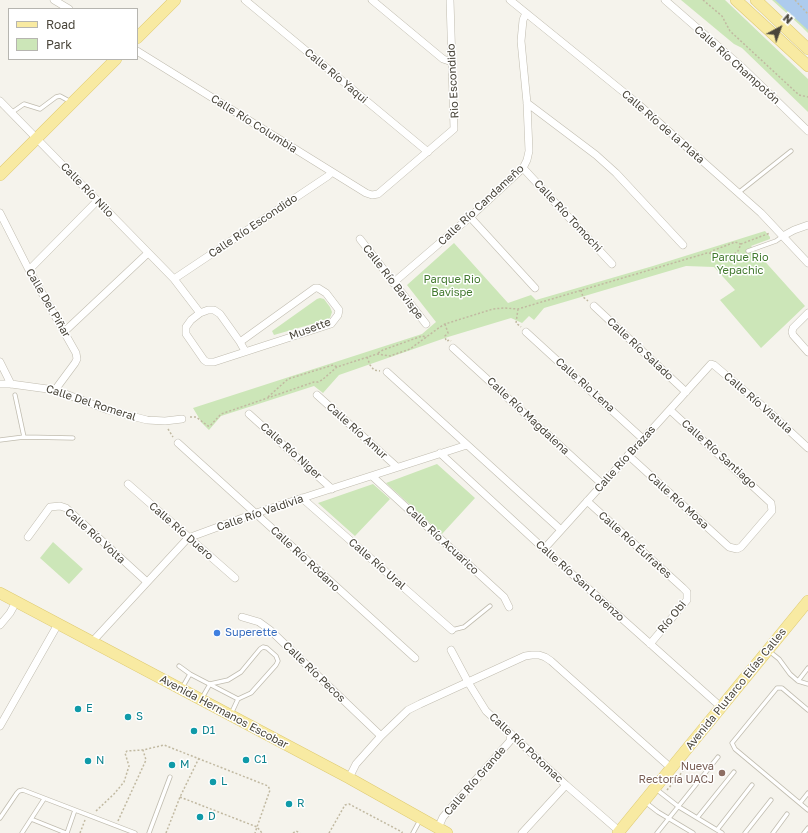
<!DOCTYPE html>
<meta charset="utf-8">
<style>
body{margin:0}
#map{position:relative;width:808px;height:833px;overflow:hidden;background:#f5f3ec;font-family:"Golos Text",sans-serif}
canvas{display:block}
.legend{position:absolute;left:8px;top:8px;width:130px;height:52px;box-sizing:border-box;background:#fff;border:1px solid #b6b5b0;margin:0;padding:5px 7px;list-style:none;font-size:12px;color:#49453a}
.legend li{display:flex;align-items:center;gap:8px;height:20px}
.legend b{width:20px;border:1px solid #b6b5b0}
.north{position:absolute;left:760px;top:8px;width:40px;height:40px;-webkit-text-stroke:3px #fff;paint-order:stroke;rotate:41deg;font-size:11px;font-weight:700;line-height:16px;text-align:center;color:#49453a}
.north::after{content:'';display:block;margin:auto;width:14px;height:18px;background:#49453a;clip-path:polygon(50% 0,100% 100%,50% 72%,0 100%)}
</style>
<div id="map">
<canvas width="808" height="833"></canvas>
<ul class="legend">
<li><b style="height:5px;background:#f8eaa2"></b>Road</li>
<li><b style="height:11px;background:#cce6b8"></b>Park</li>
</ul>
<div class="north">N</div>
</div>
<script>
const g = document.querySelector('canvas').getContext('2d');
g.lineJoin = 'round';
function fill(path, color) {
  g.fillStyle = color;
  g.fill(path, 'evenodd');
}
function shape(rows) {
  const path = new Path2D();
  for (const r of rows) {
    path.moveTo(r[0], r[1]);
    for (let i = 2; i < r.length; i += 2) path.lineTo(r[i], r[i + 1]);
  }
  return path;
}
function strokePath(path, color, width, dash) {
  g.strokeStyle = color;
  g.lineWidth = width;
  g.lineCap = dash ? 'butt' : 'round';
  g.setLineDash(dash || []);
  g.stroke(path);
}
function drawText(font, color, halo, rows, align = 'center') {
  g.font = font + ' "Golos Text",sans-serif';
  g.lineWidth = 3;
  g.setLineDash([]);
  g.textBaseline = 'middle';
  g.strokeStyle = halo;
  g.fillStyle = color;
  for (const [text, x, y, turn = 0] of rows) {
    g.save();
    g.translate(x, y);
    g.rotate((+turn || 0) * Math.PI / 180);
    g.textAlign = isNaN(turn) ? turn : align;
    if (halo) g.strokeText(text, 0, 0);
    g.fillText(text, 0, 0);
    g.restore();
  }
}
fill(shape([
 [681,0,725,0,808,79,808,112,742,48,734,44],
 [772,0,808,0,808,33,802,27],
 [765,231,770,237,770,239,751,246,805,306,761,348,720,300,735,290,714,267,686,266,544,308,534,320,529,316,522,323,511,318,448,337,339,375,323,393,314,386,221,416,209,430,202,423,193,408,422,334,436,322,407,285,454,243,508,303,531,295,536,300,653,266],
 [320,298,324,299,330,307,332,312,330,318,326,320,274,335,272,331,317,299],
 [437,464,475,498,442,534,386,483],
 [373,484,390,499,355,536,318,503],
 [53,542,83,569,69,584,40,558]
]), '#cce6b8');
fill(shape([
 [775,0,808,0,808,30]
]), '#adcbed');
const service = shape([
 [11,113,24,104,40,109,56,97,60,96,71,102],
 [738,193,791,151],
 [748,251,776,241,783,236],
 [15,395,24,437],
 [0,440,24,437,73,438],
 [452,630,464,627,490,606],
 [769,651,779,659,790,674,798,681,808,684],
 [179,666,190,674],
 [798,681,808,668],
 [182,688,190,674,238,699],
 [202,698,210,684,228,680,241,672,260,649,263,647,267,648,276,656,278,661,276,665,251,693,238,699,231,714],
 [808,710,782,688,777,688,732,743,735,749,808,810],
 [656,789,679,807,722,833],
 [645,802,658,812,693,833],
 [800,803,808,793],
 [0,818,17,793,19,791,23,790,135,833],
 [697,818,734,772],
 [31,819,66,833],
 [717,830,752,785],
 [22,833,44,799],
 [67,833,75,810],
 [149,833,170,777],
 [413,833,420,820],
 [657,833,718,757],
 [745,833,771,800],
 [773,833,787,814],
 [804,833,808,828]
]);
const minor = shape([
 [54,0,69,9],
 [245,0,428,152],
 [372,0,443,59,452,62],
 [510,0,637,103,761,213,808,263],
 [665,0,743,68,808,131],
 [137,51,366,193,372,195,378,194,454,129,450,0],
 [0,101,174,279,200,313],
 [527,103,596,155,616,173,683,245],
 [523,168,612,264],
 [0,213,29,270,76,353,77,359,75,363,55,390],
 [470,217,535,288],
 [783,236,794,230,808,225],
 [360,239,426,324],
 [29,270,97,201],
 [174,279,328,176,332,172],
 [393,283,470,217,523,168,527,160,529,151,527,103,521,41,523,20,526,13],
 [594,306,686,392],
 [808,313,793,328,792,332,793,335,808,352],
 [65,331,148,253],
 [526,332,643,439],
 [240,342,315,288,318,288,326,293,339,310,338,315,331,324,214,362,207,362,204,360,186,334,186,327,191,320,200,313,208,310,214,310,220,314,240,342,245,351],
 [453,348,602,484],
 [0,362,11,384],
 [387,372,561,530],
 [0,384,11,384,55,390,108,410,147,420,165,421,182,419],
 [317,395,397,467],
 [249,414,332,489],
 [178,443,415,658],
 [440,453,544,549,721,707],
 [628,455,729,547,737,549,741,547,772,511,771,503,670,410],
 [372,476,504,597,509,607],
 [128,484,235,578],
 [302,498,452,630],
 [587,501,683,588,687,592,687,600,650,644],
 [28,537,50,507,60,506,66,508,147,582],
 [544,549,711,364,714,365,766,409,808,448],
 [242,617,259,622,270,630,381,736],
 [0,625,10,613,16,602],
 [92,642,188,538,256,513,467,445],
 [451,650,468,682,486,711,566,785,619,831],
 [0,726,58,624],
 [349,778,356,764,381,736,408,710,420,704,525,656,532,655,539,655,545,657,551,661,671,768],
 [438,828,443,817,510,741,511,734],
 [522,833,566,785]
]);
const primary = shape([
 [736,0,808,66],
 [756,0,808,49],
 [137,38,175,0],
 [0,175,116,59],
 [0,593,349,778,447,833],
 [618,833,808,601]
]);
strokePath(service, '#c0bcaf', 5);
strokePath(minor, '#c0bcaf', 8);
strokePath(primary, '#deca71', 12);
strokePath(shape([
 [703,0,722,16,730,31,799,95,808,97],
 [795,0,808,14],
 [710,253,712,251,735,242,741,244],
 [581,290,583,297,588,301],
 [518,309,516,323,521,327],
 [445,324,448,333,445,336,446,341,450,340,451,341],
 [378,353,383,350,422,336,427,337],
 [367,357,370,365,374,370,380,371],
 [268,397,288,379,333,365,337,367],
 [190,417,196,417,208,426,210,426,221,414,314,382,318,382,322,380,337,367,377,354,390,356,410,349,440,327,445,324,493,309,504,308,518,309,707,253,714,254,723,259,729,258,738,251,741,244,770,233],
 [168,429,173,437],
 [667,790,688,765],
 [180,797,257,827,255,833],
 [96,811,114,794,124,782,129,766,125,753,127,751,143,750,164,745,268,786,270,790,257,827,262,833],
 [118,821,146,760,143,750],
 [80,833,85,820],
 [166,833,180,797,199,758],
 [293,833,296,831,300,833],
 [329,833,345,805,349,804,402,832,402,833]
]), '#c1b9a1', 1.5, [2, 2]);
strokePath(service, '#fff', 3.5);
strokePath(minor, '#fff', 7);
strokePath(primary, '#f8eaa2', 11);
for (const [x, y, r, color] of [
 [217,633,4,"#3f7fe0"],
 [78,709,4,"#0f9aa8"],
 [128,717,4,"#0f9aa8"],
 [194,731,4,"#0f9aa8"],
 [246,760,4,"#0f9aa8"],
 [88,761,4,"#0f9aa8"],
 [172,765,4,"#0f9aa8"],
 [722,773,4,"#8d6e63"],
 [213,782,4,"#0f9aa8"],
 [289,804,4,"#0f9aa8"],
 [200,817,4,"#0f9aa8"]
]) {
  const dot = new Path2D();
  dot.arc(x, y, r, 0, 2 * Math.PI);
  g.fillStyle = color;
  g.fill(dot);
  strokePath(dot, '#fff', 1.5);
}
drawText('11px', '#49453a', '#fff', [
 ["Calle Río Champotón",737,65,42],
 ["Calle Río Yaqui",336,76,40],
 ["Rio Escondido",453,81,-93],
 ["Calle Río Columbia",254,124,32],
 ["Calle Río de la Plata",663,127,41],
 ["Calle Río Nilo",87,190,46],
 ["Calle Río Candameño",481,205,-43],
 ["Calle Río Tomochi",568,216,47],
 ["Calle Río Escondido",253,226,-34],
 ["Calle Río Bavispe",393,282,52],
 ["Calle Del Piñar",48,303,60],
 ["Musette",310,329,-20],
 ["Calle Río Salado",640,349,43],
 ["Calle Rio Lena",585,385,42],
 ["Calle Del Romeral",91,403,18],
 ["Calle Río Vistula",758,403,41],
 ["Calle Río Magdalena",528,416,43],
 ["Calle Río Amur",357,431,42],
 ["Calle Río Niger",291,451,42],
 ["Calle Río Santiago",719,454,42],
 ["Calle Río Brazas",625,459,-48],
 ["Calle Río Mosa",678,501,42],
 ["Calle Río Valdivia",260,513,-19],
 ["Calle Río Duero",181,531,41],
 ["Calle Río Volta",95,536,42],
 ["Calle Río Acuarico",442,540,43],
 ["Calle Río Éufrates",635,545,42],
 ["Calle Río Ródano",305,559,43],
 ["Calle Río Ural",377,564,41],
 ["Calle Río San Lorenzo",580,581,42],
 ["Río Obi",672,617,-51],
 ["Calle Río Pecos",314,672,44],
 ["Avenida Plutarco Elías Calles",736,689,-51],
 ["Avenida Hermanos Escobar",224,712,28],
 ["Calle Río Potomac",526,748,43],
 ["Calle Río Grande",475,781,-49]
]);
drawText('11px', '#42792f', '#fff', [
 ["Parque Rio",740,258],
 ["Yepachic",740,271],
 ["Parque Rio",452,280],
 ["Bavispe",452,293]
]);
drawText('11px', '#366cbe', '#fff', [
 ["Superette",225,633]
], 'left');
drawText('11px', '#0d838f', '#fff', [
 ["E",86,709],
 ["S",136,717],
 ["D1",202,731],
 ["C1",254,760],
 ["N",96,761],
 ["M",180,765],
 ["L",221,782],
 ["R",297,804],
 ["D",208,817]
], 'left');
drawText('11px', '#785e54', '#fff', [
 ["Nueva",714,767],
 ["Rectoría UACJ",714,780]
], 'right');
</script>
